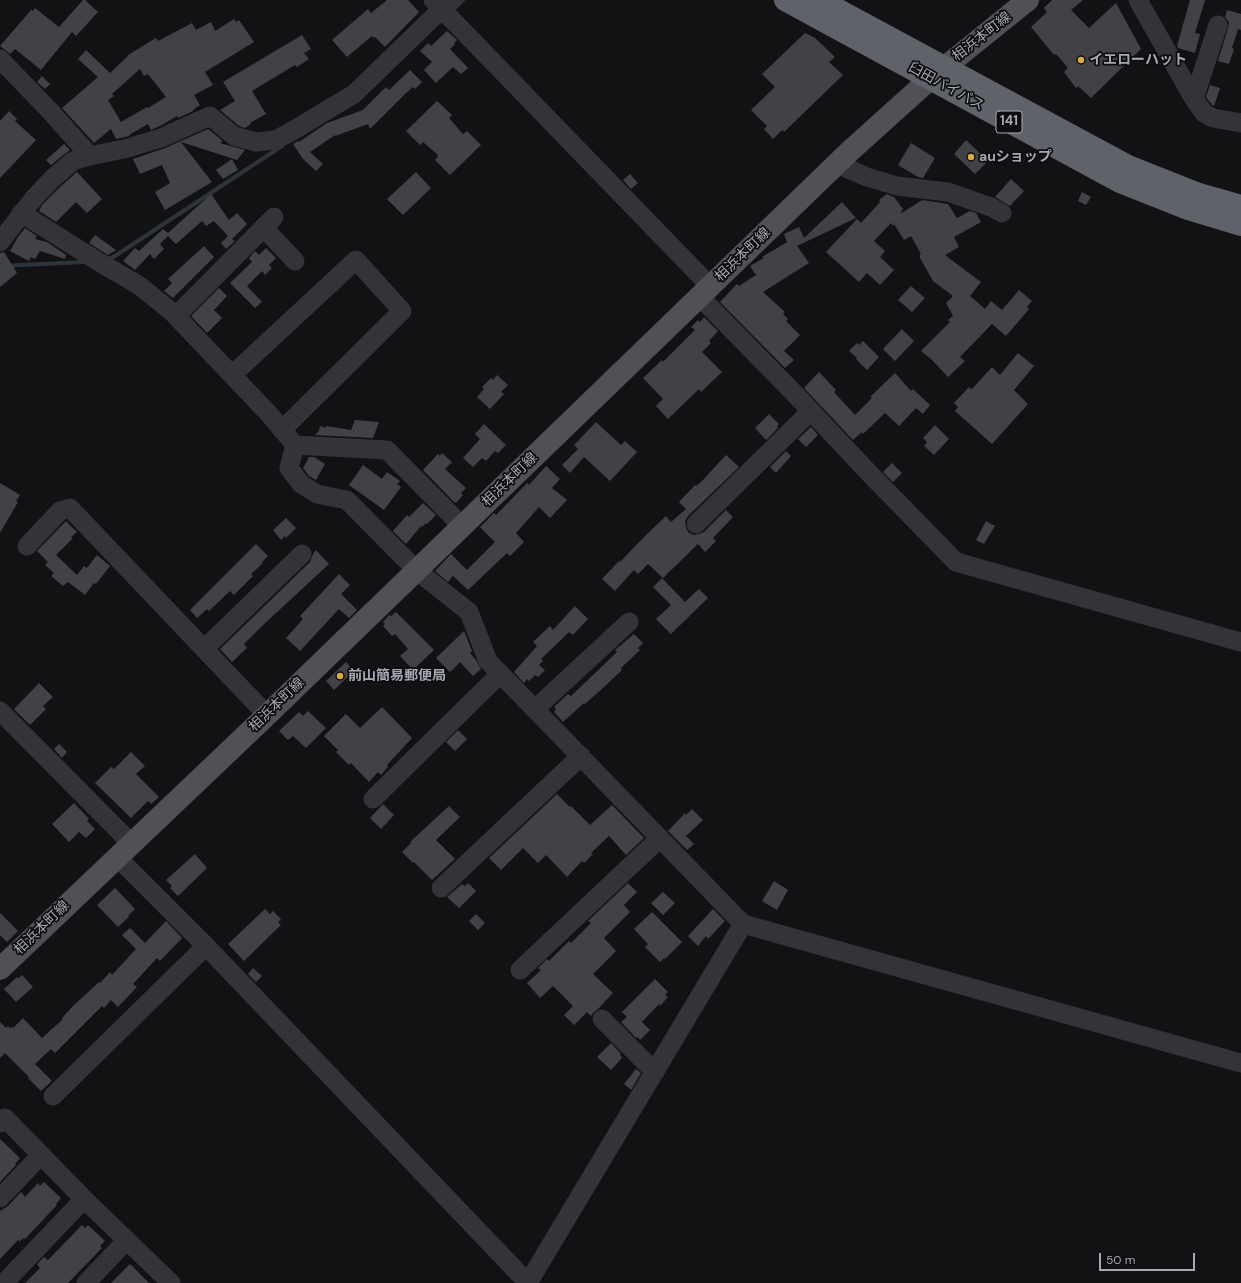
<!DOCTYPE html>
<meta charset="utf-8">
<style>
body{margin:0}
#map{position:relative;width:1241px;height:1283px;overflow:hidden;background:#121214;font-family:"DM Sans",sans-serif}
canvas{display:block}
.scale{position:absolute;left:1099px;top:1253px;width:96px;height:18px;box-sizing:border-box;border:2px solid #a5a9b2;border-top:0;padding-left:5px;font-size:12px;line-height:14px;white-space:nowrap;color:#a5a9b2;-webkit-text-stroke:3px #0d0d0f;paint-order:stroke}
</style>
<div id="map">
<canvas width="1241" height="1283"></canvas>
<div class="scale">50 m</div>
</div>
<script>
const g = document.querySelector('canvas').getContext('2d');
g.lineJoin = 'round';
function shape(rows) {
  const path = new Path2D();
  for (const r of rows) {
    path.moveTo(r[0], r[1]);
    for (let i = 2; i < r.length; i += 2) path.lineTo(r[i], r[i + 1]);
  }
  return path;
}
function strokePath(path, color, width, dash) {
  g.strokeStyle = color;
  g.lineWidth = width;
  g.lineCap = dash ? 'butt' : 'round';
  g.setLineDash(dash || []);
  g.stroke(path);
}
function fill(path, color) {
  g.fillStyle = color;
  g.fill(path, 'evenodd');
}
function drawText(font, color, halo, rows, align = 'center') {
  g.font = font + ' "DM Sans","Noto Sans JP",sans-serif';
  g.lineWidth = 3.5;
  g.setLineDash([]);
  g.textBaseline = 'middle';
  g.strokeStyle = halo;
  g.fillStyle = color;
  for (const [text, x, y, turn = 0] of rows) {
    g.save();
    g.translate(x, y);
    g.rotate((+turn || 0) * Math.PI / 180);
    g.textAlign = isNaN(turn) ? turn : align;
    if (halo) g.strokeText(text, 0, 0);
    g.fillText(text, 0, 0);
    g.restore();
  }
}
strokePath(shape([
 [456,7,463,0],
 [106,259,112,258,282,146],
 [0,266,85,262]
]), '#2d343b', 4);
fill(shape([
 [83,0,85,0,98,12,76,36,72,32,41,70,15,49,10,54,0,46,31,10,33,11,35,8,59,27],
 [387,0,408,0,419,12,385,47,375,37,374,38,372,36,347,57,332,40,368,9,371,13],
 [1052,0,1083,0,1071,10,1089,28,1116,3,1141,49,1091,98,1078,86,1076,88,1064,72,1068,68,1056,54,1054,55,1031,27,1047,12,1044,8],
 [1190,0,1205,0,1195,33,1200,34,1195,53,1178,48,1177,46],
 [1227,10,1241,14,1241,30,1238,29,1232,48,1234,49,1229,64,1218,61,1228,28,1229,22,1225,17],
 [234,19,236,22,239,20,254,42,205,72,213,85,194,95,200,105,193,110,193,111,178,118,177,116,162,125,151,130,148,124,129,135,130,136,125,137,116,139,111,129,94,143,62,108,98,77,78,59,86,50,110,73,128,56,128,55,156,38,158,41,192,23,196,30,211,22,215,31],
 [140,69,144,76,148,74,166,97,148,108,147,107,121,122,108,100,114,96,112,94],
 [447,31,457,40,454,43,455,44,450,49,468,68,461,74,453,67,436,83,424,70,432,62,420,51,428,43,431,46],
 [805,33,815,38,835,57,829,62,843,75,784,132,782,130,773,139,764,129,767,126,751,110,775,87,762,74],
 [302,35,311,49,304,53,309,59,297,67,295,65,252,91,266,114,250,123,251,124,245,128,239,126,220,110,235,101,223,82],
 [410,70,422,82,415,89,413,87,406,93,370,129,368,124,335,136,335,135,310,152,323,164,316,171,303,159,293,144,298,141,299,142,327,123,363,110,386,87,389,90],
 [42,76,50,84,45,89,37,82],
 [1210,85,1220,88,1214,106,1212,105,1206,97],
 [437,101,452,115,449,118,462,133,463,134,467,131,481,145,450,175,435,160,438,157,437,156,438,155,423,142,420,145,406,131],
 [9,111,17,119,15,121,36,140,0,178,0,121],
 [208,129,223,141,220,143,245,150,237,160,181,142,212,182,165,210,155,192,170,183,162,165,140,174,133,159,165,148],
 [966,140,988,161,975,174,954,154],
 [911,143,935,158,923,178,918,177,898,165],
 [64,144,70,150,66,153,51,165,46,160],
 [232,159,238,170,223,179,216,170],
 [77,172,102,199,87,213,76,202,56,222,39,211,42,205,60,187],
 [416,172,431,188,403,215,387,199],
 [630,174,638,183,631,189,623,180],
 [1011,179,1024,191,1010,206,995,197],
 [1082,192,1091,197,1086,205,1078,201],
 [211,194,229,220,237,213,247,224,232,239,235,241,226,249,221,243,228,236,214,221,206,226,202,221,176,244,168,236,160,244,164,249,154,259,150,254,135,270,123,261,135,248,139,251,163,229,168,233],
 [887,194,894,197,903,209,900,214,922,200,948,204,957,218,970,211,976,213,981,222,954,237,959,247,945,255,981,282,970,296,985,309,991,301,1002,310,1019,290,1032,301,1027,307,1029,309,1006,336,992,324,960,357,965,361,948,377,932,360,921,351,950,322,948,320,953,316,946,303,953,296,933,281,920,258,920,254,921,254,911,236,904,240,894,224,893,226,891,223,874,241,885,251,880,257,894,270,880,285,867,273,859,282,826,252,857,219,861,223,880,202,879,200],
 [842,202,856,218,797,246,809,263,763,292,785,312,783,314,788,319,786,321,800,335,784,351,794,360,785,368,720,302,737,284,739,286,756,275,750,266,764,258,762,257,787,242,784,234,799,227,804,238],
 [25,228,37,236,35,239,47,242,66,255,65,259,40,251,35,259,31,257,29,261,10,251,18,237],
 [95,235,116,250,108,255,89,243],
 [204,246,214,257,173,298,164,291,172,283,168,279],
 [266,248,276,258,269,265,272,268,265,275,262,271,247,286,262,302,255,308,230,283,252,262,249,258,255,251,259,255],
 [4,252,17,273,0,287,0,253],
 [911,286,925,298,912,312,898,300],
 [219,288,227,296,214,310,222,318,207,333,191,316],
 [704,317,718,331,709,341,711,343,702,352,722,372,701,392,699,389,668,419,656,406,663,399,643,378,662,360,663,362,695,330,691,327,698,320,700,322],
 [902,329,914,341,895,361,883,349],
 [863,341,879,357,867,370,856,359,857,358,849,351,857,343,859,345],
 [1018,353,1034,366,1014,390,1028,404,992,444,955,411,958,407,954,403,969,387,971,389,973,388,992,367,1000,375],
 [819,372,836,390,834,392,855,415,872,398,870,397,895,373,911,391,913,389,930,405,923,414,916,408,899,426,885,413,863,434,862,432,853,440,804,388],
 [497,375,508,385,501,392,504,394,490,409,477,397,484,389,482,387,491,378,493,380],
 [769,414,779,424,777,426,778,428,766,440,755,428],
 [355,420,379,422,373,438,315,435,319,431,320,426,326,428,326,426,351,430],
 [596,422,621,445,625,441,637,452,610,481,584,457,570,473,562,465,578,449,574,445],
 [484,424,506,445,498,453,495,451,486,461,482,458,473,467,463,458,480,439,475,434],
 [935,425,949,439,934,455,924,446,927,442,923,438],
 [811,427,818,435,806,447,798,439],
 [786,451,791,456,776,473,770,467],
 [442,453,452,462,445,469,466,488,461,493,463,495,456,503,454,502,423,470,438,454,440,456],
 [726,455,739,467,688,516,685,521,686,527,688,532,693,535,699,534,704,532,726,510,733,517,713,538,716,541,705,552,698,544,663,578,648,564,638,574,634,570,615,591,602,579,619,561,620,562,643,538,666,516,671,522,686,509,679,502,695,485,696,486,702,481],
 [309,457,314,457,325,464,316,480,309,476,303,468],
 [892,463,902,473,893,482,883,472],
 [363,465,382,479,387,472,400,481,397,484,401,487,384,510,349,485],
 [546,466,560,479,552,488,567,500,550,518,539,507,516,533,524,542,510,556,507,553,468,590,453,576,448,582,435,571,451,554,467,570,495,542,480,527,494,513,496,515,527,483,529,485],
 [0,483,20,495,16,501,18,502,0,533],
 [423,503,436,515,427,524,426,523,422,527,421,526,406,544,393,531,407,515,409,517],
 [286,518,296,528,286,538,285,536,281,540,273,530],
 [66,521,77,532,71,537,73,538,56,555,77,575,84,566,87,568,97,555,110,566,96,584,94,583,85,595,68,582,63,586,51,576,54,573,45,565,48,562,37,551],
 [986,521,995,526,984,544,976,540],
 [256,544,268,556,262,562,263,563,251,574,253,576,234,595,230,591,209,611,207,609,197,618,190,610],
 [316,550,329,564,262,626,244,644,247,648,232,662,220,649,310,562,312,557,313,554],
 [339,574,350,585,341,594,357,610,349,618,339,609,300,651,286,638,303,619,300,616],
 [662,578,685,602,699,589,708,598,671,634,656,619,671,605,653,587],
 [575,606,588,619,573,635,569,632,541,659,543,661,539,665,545,670,538,677,535,675,529,681,527,679,524,683,514,672,537,646,533,642,550,626,553,630],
 [396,612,434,650,413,670,400,656,408,649,395,634,392,636,383,626,385,624,383,622,389,615,391,616],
 [464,631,472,651,470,653,476,660,481,669,473,676,460,662,450,672,436,658],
 [634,634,643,643,638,648,640,650,621,668,622,670,604,687,585,704,584,703,563,722,554,712,556,709,554,707,568,694,571,696,617,652,615,650],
 [346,662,354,671,334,690,326,681],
 [39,683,53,697,43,706,46,709,30,725,14,709],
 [382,707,412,738,387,765,388,767,381,775,378,772,369,782,351,763,349,765,336,752,338,750,324,736,346,714,360,728],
 [308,711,326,728,306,748,293,736,288,740,279,731,299,712,303,716],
 [458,730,467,739,455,751,446,742],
 [59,744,67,752,62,758,54,749],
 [131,752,145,766,136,774,159,797,151,804,148,801,131,818,95,783,111,767,114,769],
 [557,794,570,807,571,806,590,825,612,805,644,838,626,855,609,836,591,853,593,854,584,863,582,861,567,877,546,855,538,863,523,848,501,870,489,858],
 [74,803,89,819,87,821,95,829,86,838,79,832,69,842,52,824],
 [383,804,394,815,381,829,370,818],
 [449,806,460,817,436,840,455,859,432,880,414,862,413,863,402,852,411,843,410,842],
 [692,809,703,820,686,836,694,844,687,850,668,831,685,813,686,815],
 [195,854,207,868,178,896,170,888,172,886,166,880],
 [774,881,788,890,777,910,762,901],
 [468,883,476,891,459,908,447,897,462,884,465,886],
 [628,883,637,892,624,905,630,912,604,938,616,951,593,974,613,993,598,1009,594,1012,591,1016,587,1012,574,1025,564,1015,573,1006,553,986,540,998,527,983,541,970,538,968,547,959,549,961,569,941,571,943,591,923,588,921],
 [115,888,135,909,128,916,129,917,118,927,97,905],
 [663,892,675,903,663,915,651,903],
 [265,909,270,914,273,911,281,919,278,922,281,925,244,961,228,944],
 [713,909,725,921,708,939,706,936,698,946,688,936],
 [652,912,682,942,665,959,664,958,660,962,645,947,648,944,634,929],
 [0,913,18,931,7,942,0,935],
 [476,914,485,923,478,930,469,921],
 [166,921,182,938,160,961,157,958,133,984,137,987,118,1007,111,1000,104,1008,102,1006,55,1053,51,1049,35,1064,52,1081,41,1091,28,1078,29,1077,5,1053,0,1058,0,1022,6,1028,8,1026,10,1028,12,1027,13,1028,23,1018,42,1038,63,1019,62,1018,73,1006,99,982,100,983,110,972,112,975,136,949,122,935,130,928,145,943],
 [253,968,262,976,256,982,248,974],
 [22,975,33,987,16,1002,4,989,17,977,19,978],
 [655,979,668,992,665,995,668,997,660,1006,659,1004,642,1022,650,1030,640,1040,638,1037,636,1038,621,1022,627,1017,622,1012],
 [611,1043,621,1054,620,1055,622,1058,611,1070,597,1057],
 [636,1069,641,1073,631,1090,624,1084],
 [0,1139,20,1158,15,1164,16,1165,0,1182],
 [44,1182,61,1198,56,1204,57,1205,25,1239,24,1238,20,1241,18,1240,0,1259,0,1211,8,1206,21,1192,25,1197,38,1183,40,1186],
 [82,1225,85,1228,88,1225,105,1241,100,1246,102,1248,68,1283,25,1283,40,1268,37,1264,44,1257,48,1260],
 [130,1264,149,1283,111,1283]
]), '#414246');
strokePath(shape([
 [433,0,710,286],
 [1138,0,1194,99,1204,113,1213,118,1241,123],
 [0,59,51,112,90,156],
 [1194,99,1218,25],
 [837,164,867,177,897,186,948,192,991,207,1002,213],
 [21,213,99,262,140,286,173,313,269,414,295,445,289,468,301,484,317,494,347,500,416,570,469,612,488,661,743,924,1241,1063],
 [264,228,295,261],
 [0,242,34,198,52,179,73,161,90,156,128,148,161,138,210,116,234,136,256,142,275,140,289,133,354,94,451,0],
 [700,297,792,391,870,474,956,562,1241,642],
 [176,316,274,217],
 [232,375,356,260,402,311,282,430],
 [295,445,387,450,462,526],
 [696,524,811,411],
 [27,546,60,511,70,508,267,715],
 [204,649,302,554],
 [535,709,629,622],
 [0,711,131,843],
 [373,799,500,674],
 [117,857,206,946,528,1283],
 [441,888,581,756],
 [520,970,660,838],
 [602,1019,655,1072],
 [53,1096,206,946],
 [0,1123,5,1118,84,1199,171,1283],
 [0,1198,41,1155],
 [4,1283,84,1199],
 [86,1283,127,1240],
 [528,1283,743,924]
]), '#343438', 19);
strokePath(shape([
 [0,969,267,715,850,151,930,79,1028,0]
]), '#505157', 22);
strokePath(shape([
 [785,0,1120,182,1188,209,1241,225],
 [820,0,1128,166,1196,193,1241,206]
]), '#606269', 22);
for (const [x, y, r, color] of [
 [1081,60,4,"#dcac42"],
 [971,157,4,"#dcac42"],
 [340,676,4,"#dcac42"]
]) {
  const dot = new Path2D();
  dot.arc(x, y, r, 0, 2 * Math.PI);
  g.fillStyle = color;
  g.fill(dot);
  strokePath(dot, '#0d0d0f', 1.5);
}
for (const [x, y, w] of [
 [1009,122,26]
]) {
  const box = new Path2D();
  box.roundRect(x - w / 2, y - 11, w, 22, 3);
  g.fillStyle = '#0d0d0f';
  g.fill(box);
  strokePath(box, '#a5a9b2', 1);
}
drawText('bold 13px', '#a5a9b2', null, [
 ["141",1009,122]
]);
drawText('14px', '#a5a9b2', '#0d0d0f', [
 ["相浜本町線",982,37,-38],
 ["臼田バイパス",946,87,29],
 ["相浜本町線",743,255,-44],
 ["相浜本町線",510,480,-44],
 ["相浜本町線",277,705,-44],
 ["相浜本町線",42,928,-44]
]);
drawText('bold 14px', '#a5a9b2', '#0d0d0f', [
 ["イエローハット",1089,60],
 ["auショップ",979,157],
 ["前山簡易郵便局",348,676]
], 'left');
</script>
